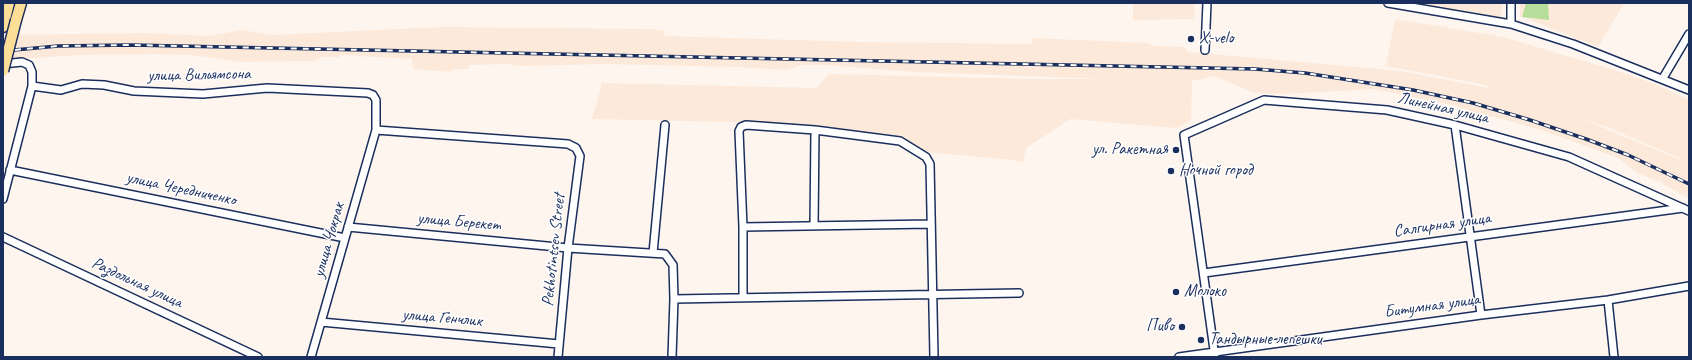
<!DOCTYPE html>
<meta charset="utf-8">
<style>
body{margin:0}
#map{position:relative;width:1692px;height:360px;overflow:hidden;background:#fef5ee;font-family:Caveat,sans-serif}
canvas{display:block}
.frame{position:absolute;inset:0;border:4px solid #1b2f5e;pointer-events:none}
</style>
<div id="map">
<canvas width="1692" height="360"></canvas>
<div class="frame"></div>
</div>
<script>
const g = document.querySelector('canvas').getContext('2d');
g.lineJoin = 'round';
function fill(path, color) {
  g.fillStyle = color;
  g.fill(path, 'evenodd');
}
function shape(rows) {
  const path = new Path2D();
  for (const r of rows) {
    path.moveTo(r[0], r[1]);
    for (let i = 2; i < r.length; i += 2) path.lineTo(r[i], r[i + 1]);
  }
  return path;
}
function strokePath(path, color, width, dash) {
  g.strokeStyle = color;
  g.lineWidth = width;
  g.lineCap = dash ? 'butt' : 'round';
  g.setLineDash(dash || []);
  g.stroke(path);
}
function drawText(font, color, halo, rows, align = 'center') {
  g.font = font + ' Caveat,sans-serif';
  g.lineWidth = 3;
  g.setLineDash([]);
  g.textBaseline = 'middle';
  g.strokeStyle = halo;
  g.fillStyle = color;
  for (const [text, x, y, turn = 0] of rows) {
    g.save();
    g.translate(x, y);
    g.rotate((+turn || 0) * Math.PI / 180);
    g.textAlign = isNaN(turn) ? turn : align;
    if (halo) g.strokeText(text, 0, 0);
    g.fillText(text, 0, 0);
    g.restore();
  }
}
fill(shape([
 [1133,3,1194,3,1195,19,1133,20],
 [1405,3,1502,3,1501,19],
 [1520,3,1624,3,1598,47,1520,16],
 [1395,19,1503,37,1614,70,1655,84,1689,100,1689,198,1664,185,1660,181,1656,181,1636,172,1618,158,1544,131,1495,117,1486,117,1456,106,1374,89,1281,94,1252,92,1214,76,1192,81,1191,120,1177,128,1070,119,1026,148,1023,163,1014,160,925,152,898,135,778,123,592,119,602,83,817,88,829,74,1033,79,1107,79,915,72,826,65,801,65,787,70,739,67,605,64,519,66,507,64,469,65,469,69,452,69,452,72,413,69,412,59,340,55,340,57,321,57,315,61,303,61,244,62,190,55,154,54,79,55,3,60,3,35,146,33,209,36,242,30,272,35,442,27,652,29,665,31,664,36,860,42,1032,44,1032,38,1148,43,1154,46,1184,47,1188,52,1401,71,1494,89,1481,84,1386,66],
 [1580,118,1609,128,1677,157,1685,162]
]), '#fce9d9');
fill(shape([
 [1526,3,1548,3,1549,20,1522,17]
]), '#b6dd99');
const minor = shape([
 [1388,3,1511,24,1573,44,1689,90],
 [1511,24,1511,3],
 [1205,50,1207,3],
 [3,64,22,62,29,65,32,72,32,86,3,199],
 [1663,78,1689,34],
 [32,86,61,90,82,84,104,85,134,91,203,94,267,88,368,93,373,95,376,100,376,130,311,357],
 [1455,125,1481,315],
 [376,130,568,144,576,148,580,156,568,248,558,357],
 [10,170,345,238],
 [814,226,815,130],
 [348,227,568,248,665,254,673,265,674,299,672,357],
 [743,227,931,224],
 [3,237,258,357],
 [653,253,665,125],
 [1204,273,1683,208],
 [743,297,743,227,739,131,741,127,746,125,815,130,900,141,926,157,930,164,934,357],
 [674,299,1019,293],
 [1608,300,1614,357],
 [321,322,559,344],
 [1179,357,1481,315,1608,300,1689,286],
 [1215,357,1184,135,1264,100,1387,110,1455,125,1569,157,1689,211]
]);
const primary = shape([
 [16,20,21,3],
 [3,27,9,3]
]);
strokePath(minor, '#1b2f5e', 10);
strokePath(primary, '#1b2f5e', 13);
strokePath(minor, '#fff', 7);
strokePath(primary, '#fcde96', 10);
const rail = shape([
 [3,51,58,46,131,45,1255,69,1305,73,1413,90,1473,103,1530,120,1586,139,1628,155,1689,184]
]);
strokePath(rail, '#1b2f5e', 3.5);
strokePath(rail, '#fff', 2, [6]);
const primaryBridge = shape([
 [3,71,16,20]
]);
strokePath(primaryBridge, '#1b2f5e', 13, []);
strokePath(primaryBridge, '#fcde96', 10);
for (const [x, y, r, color] of [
 [1191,39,4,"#1b2f5e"],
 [1176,150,4,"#1b2f5e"],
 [1171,171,4,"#1b2f5e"],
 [1176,292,4,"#1b2f5e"],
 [1182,327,4,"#1b2f5e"],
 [1201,340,4,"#1b2f5e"]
]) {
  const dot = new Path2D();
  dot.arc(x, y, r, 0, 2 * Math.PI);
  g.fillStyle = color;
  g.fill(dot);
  strokePath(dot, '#fff', 1.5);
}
drawText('17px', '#1b2f5e', '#fff', [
 ["X-velo",1199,39],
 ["ул. Ракетная",1168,150,"right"],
 ["Ночной город",1179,171],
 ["Молоко",1184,292],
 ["Пиво",1174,327,"right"],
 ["Тандырные лепешки",1209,340]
], 'left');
drawText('17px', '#1b2f5e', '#fff', [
 ["улица Вильямсона",199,75,-1],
 ["Линейная улица",1443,108,13],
 ["улица Чередниченко",181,189,12],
 ["улица Берекет",459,222,5],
 ["Салгирная улица",1442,225,-8],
 ["улица Чокрак",329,240,-74],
 ["Pekhotintsev Street",554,250,-84],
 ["Раздольная улица",137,283,25],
 ["Битумная улица",1432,306,-8],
 ["улица Генчлик",442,318,5]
]);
</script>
